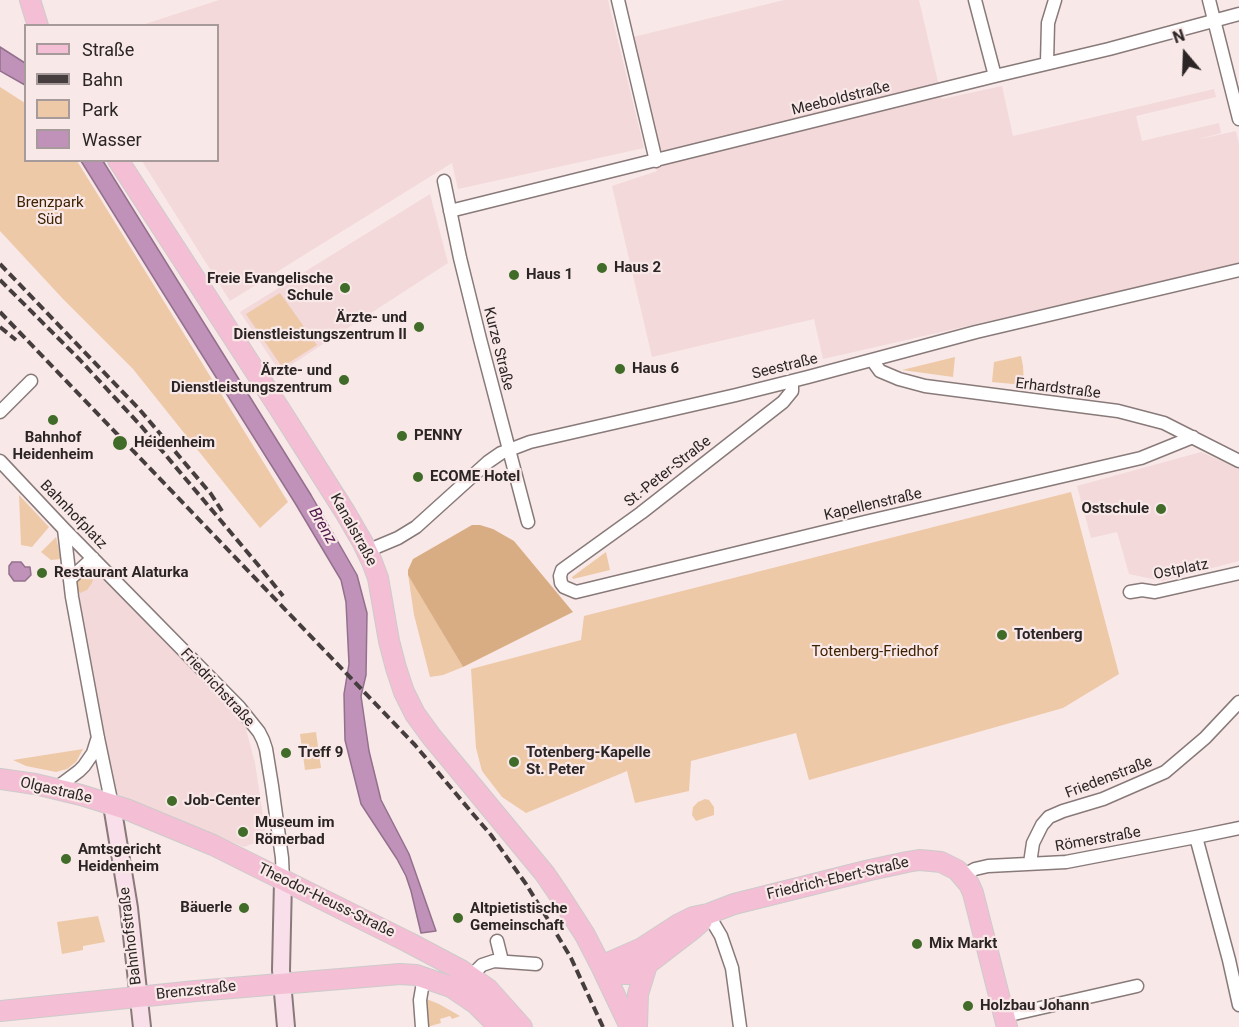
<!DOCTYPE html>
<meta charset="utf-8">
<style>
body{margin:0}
#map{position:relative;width:1239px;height:1027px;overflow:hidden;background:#f9e8e8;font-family:Roboto,sans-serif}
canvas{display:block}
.legend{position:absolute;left:24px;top:24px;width:195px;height:138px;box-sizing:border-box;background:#f9e8e8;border:2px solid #a79a9a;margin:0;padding:8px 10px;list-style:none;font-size:18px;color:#2b2525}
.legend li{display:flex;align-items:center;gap:12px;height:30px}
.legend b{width:30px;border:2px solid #a79a9a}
.north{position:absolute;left:1155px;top:24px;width:60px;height:60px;-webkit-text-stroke:4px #f9e8e8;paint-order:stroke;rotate:341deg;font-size:16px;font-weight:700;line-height:24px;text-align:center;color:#2b2525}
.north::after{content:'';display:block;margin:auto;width:21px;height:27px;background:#2b2525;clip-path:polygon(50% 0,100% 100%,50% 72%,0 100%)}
</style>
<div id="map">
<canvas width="1239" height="1027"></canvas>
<ul class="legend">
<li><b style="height:8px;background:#f4bfd4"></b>Straße</li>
<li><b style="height:8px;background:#463e3e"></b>Bahn</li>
<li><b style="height:16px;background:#edc9a7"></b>Park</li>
<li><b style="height:16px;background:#c092ba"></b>Wasser</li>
</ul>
<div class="north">N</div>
</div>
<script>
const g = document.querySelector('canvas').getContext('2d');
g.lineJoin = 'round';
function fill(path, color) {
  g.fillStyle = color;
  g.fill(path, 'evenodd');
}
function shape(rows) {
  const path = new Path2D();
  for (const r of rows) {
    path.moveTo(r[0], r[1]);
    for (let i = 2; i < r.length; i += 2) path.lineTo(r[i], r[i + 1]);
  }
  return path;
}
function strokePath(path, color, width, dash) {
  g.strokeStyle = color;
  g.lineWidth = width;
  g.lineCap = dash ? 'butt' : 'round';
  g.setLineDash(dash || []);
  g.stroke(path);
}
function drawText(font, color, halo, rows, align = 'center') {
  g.font = font + ' Roboto,sans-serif';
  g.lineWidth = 4.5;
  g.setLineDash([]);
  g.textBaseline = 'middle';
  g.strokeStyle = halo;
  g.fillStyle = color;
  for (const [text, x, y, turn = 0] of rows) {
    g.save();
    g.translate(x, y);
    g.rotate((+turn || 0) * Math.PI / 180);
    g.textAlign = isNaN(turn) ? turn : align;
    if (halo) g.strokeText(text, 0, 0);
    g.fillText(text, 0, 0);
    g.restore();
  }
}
fill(shape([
 [219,0,608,0,644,148,458,189,452,163,230,301,142,161,218,160,218,26,142,25],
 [784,0,919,0,942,99,1002,86,1013,136,1214,89,1216,97,1136,116,1142,141,1219,123,1221,133,1195,140,1236,131,1239,144,1239,264,823,359,814,319,652,357,612,186,657,171,625,39],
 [430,194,448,263,280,372,240,312],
 [1201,452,1239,469,1239,561,1162,581,1129,574,1117,532,1091,538,1077,486],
 [97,567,243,718,255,763,265,830,257,842,244,847,116,794,82,614,75,589]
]), '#f3d9d9');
fill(shape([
 [0,87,25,103,26,160,77,161,288,502,260,528,133,369,63,299,0,231],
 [280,293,317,345,282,367,246,314],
 [1021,356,1023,366,1024,385,992,382,994,362],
 [955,357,953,377,902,370],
 [1071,492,1119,674,1063,708,809,780,796,733,691,761,689,791,635,803,627,771,526,813,502,797,482,771,476,748,471,669,581,640,584,616],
 [19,495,49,527,32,547,21,545],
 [56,537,61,559,51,560,41,552],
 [606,552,610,570,573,579,572,577],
 [90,571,94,575,92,583,87,590,80,593,75,586,83,572],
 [408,574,463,667,443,675,430,677,414,615],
 [316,732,321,768,305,770,300,734],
 [83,749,76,762,67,769,56,772,26,766,13,760],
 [705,799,709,800,714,807,714,815,696,821,692,815,693,807,698,802],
 [98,916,105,942,83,946,83,950,62,954,57,922],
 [424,998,439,1004,460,1016,452,1019,450,1016,440,1019,441,1023,427,1027]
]), '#edc9a7');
fill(shape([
 [472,525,480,525,493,529,514,541,573,612,463,667,408,575,408,570,413,559]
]), '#d9ad83');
const water = shape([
 [0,47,25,63,25,85,0,71,0,47],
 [81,161,103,161,311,495,357,575,367,613,366,675,361,696,369,751,381,800,409,854,436,931,421,933,411,891,406,876,397,859,361,804,345,740,344,694,349,664,346,602,341,580,295,503,160,288,81,161],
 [12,562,21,562,25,567,30,567,31,575,25,581,14,581,9,574,9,566,12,562]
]);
fill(water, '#c092ba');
strokePath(water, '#93718d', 1.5);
const street = shape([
 [618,0,656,161],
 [975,0,995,76],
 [1209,0,1239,119],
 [1047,63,1048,23,1055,0],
 [444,181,460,258,480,339,528,522],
 [450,211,995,76,1109,49,1239,14],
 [872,360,880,371,899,379,925,386,1118,411,1164,423,1239,461],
 [792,381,792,391,783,402,641,513,566,567,562,570,560,576,561,583,564,587,576,592,865,522,1141,458,1193,437],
 [0,412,31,381],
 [0,461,64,529,239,707,259,732,263,740,266,749,272,786,282,858,283,881],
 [64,529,72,597,98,738,112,805],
 [367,551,398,538,416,527,488,462,501,453,530,442,736,395,808,377,976,332,1239,270],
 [70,579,93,558],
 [1130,592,1142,590,1155,592,1239,573],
 [55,789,79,771,84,766,93,753,97,740],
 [1196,837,1229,960,1239,1005],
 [1030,863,1033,843,1042,825,1049,817,1063,811,1103,799,1165,772,1205,738,1239,702],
 [962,876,975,869,988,866,1066,862,1196,837,1239,828],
 [708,914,721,936,732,968,740,1027],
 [497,941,502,961],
 [472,977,476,971,482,965,494,961,536,964],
 [1005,1016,1137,986],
 [422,1027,420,1000,424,977]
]);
const secondary = shape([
 [112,805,129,908,142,1027],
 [283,881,281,970,286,1027]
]);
const primary = shape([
 [30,0,38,26],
 [118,160,279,408,345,512,363,543,372,562,378,578,389,641,396,668,404,692,415,714,431,736,545,874,558,893,585,935,601,966,630,1027],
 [0,779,35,784,81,795,126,809,213,845,408,942,461,970,488,989,522,1027],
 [601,966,642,948,679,924,693,917,708,914,734,904,870,870,907,862,919,860,931,861,941,862,957,870,969,884,973,893,1007,1027],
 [601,966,622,974,628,974,641,969,693,929,702,921],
 [0,1011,196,991,400,974,416,975,451,987,476,1004,499,1027],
 [637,1027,638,994,647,965]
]);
strokePath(street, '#897a7a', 15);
strokePath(secondary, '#897a7a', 20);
strokePath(primary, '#cccbcb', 22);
strokePath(street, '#fff', 12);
strokePath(secondary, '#f9dfea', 16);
strokePath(primary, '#f4bfd4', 20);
strokePath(shape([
 [0,264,140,410,211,494,222,511],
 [0,280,80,360,142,427,259,566,283,596],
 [0,312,415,745,473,814,491,835,526,884,547,918,571,958,603,1027],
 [0,327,16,340]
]), '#463e3e', 4, [9, 4.5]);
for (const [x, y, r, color] of [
 [602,268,6,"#416b28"],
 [514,275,6,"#416b28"],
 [345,288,6,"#416b28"],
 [419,327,6,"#416b28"],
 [620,369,6,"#416b28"],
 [344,380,6,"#416b28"],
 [53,420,6,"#416b28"],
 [402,436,6,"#416b28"],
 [120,443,8,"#416b28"],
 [418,477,6,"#416b28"],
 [1161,509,6,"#416b28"],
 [42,573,6,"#416b28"],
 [1002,635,6,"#416b28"],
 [286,753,6,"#416b28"],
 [514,762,6,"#416b28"],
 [172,801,6,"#416b28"],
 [243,832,6,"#416b28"],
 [66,859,6,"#416b28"],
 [244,908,6,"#416b28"],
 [458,918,6,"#416b28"],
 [917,944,6,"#416b28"],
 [968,1006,6,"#416b28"]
]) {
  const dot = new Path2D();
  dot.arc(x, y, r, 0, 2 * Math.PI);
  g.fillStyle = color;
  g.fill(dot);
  strokePath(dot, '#f9e8e8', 2);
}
drawText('15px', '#2b2525', '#f9e8e8', [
 ["Meeboldstraße",841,99,-14],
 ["Kurze Straße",498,349,76],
 ["Seestraße",785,367,-14],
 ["Erhardstraße",1058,389,7],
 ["St.-Peter-Straße",668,472,-38],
 ["Kapellenstraße",873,505,-13],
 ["Bahnhofplatz",73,515,46],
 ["Kanalstraße",353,530,61],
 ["Ostplatz",1181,570,-11],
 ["Friedrichstraße",217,688,47],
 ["Friedenstraße",1109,778,-21],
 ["Olgastraße",56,791,13],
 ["Römerstraße",1098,840,-10],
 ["Friedrich-Ebert-Straße",838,879,-13],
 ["Theodor-Heuss-Straße",326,901,26],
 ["Bahnhofstraße",131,936,-97],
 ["Brenzstraße",196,991,-6]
]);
drawText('15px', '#3f2200', '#f9e8e8', [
 ["Brenzpark",50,203],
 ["Süd",50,220],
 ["Totenberg-Friedhof",875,652]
]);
drawText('bold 15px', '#2b2525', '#f9e8e8', [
 ["Haus 2",614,268],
 ["Haus 1",526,275],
 ["Freie Evangelische",333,279,"right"],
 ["Schule",333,296,"right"],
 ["Ärzte- und",407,318,"right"],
 ["Dienstleistungszentrum II",407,335,"right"],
 ["Haus 6",632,369],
 ["Ärzte- und",332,371,"right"],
 ["Dienstleistungszentrum",332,388,"right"],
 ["PENNY",414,436],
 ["Bahnhof",53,438,"center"],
 ["Heidenheim",53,455,"center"],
 ["Heidenheim",134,443],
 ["ECOME Hotel",430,477],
 ["Ostschule",1149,509,"right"],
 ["Restaurant Alaturka",54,573],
 ["Totenberg",1014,635],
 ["Treff 9",298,753],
 ["Totenberg-Kapelle",526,753],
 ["St. Peter",526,770],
 ["Job-Center",184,801],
 ["Museum im",255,823],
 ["Römerbad",255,840],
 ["Amtsgericht",78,850],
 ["Heidenheim",78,867],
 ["Bäuerle",232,908,"right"],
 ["Altpietistische",470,909],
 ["Gemeinschaft",470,926],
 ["Mix Markt",929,944],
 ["Holzbau Johann",980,1006]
], 'left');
drawText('italic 16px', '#511a4d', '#f9e8e8', [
 ["Brenz",322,526,60]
]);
</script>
